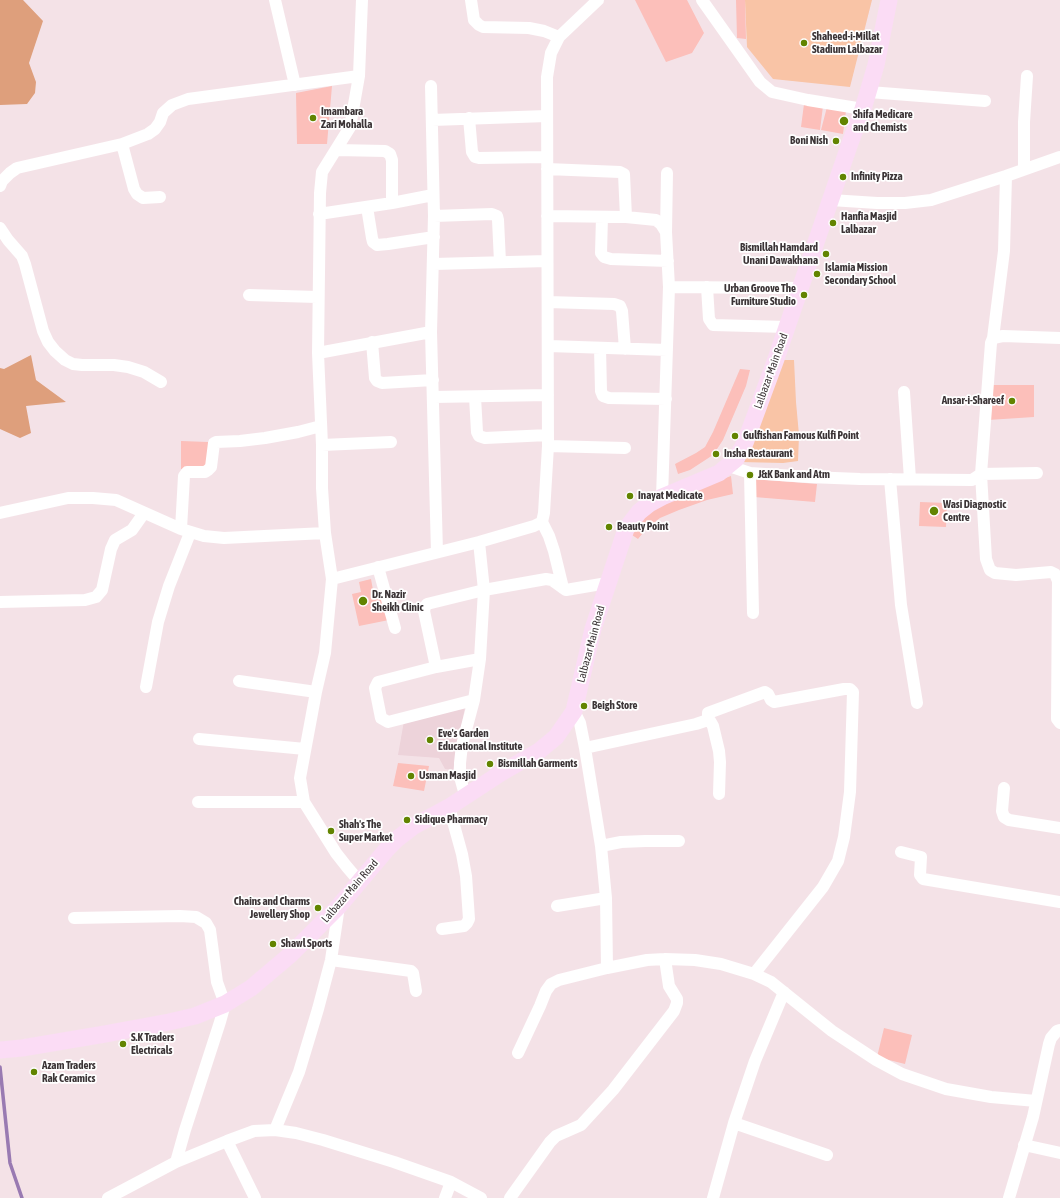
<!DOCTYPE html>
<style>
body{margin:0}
canvas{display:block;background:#f4e2e7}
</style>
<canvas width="1060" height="1198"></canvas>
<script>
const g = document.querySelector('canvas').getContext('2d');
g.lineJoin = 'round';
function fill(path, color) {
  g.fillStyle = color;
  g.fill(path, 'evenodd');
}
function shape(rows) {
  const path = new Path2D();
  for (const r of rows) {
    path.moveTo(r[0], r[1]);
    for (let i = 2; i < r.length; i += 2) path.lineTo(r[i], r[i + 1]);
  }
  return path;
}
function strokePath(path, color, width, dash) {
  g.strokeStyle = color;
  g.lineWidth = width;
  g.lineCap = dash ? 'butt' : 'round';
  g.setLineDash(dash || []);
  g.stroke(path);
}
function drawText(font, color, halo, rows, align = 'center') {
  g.font = font + ' "Asap Condensed",sans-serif';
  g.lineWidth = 3.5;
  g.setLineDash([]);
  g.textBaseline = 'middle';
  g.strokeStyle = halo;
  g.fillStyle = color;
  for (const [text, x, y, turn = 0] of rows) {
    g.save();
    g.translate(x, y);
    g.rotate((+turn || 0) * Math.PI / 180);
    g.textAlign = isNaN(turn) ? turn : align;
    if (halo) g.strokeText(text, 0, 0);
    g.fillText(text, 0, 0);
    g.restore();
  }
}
fill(shape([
 [465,707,453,770,445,769,439,758,398,755,404,721]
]), '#edd3da');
fill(shape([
 [745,0,872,0,850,87,773,79,747,47],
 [779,360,794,360,796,402,799,435,798,461,783,463,740,462]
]), '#f9c4a6');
fill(shape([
 [0,0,23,0,43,21,29,63,36,82,35,93,27,104,0,105],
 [31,355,36,380,66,402,26,406,31,433,20,438,0,429,0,368,4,369]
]), '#de9f7c');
strokePath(shape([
 [0,1067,10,1163,22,1198]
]), '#997ab2', 3.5);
fill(shape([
 [635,0,687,0,704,33,692,53,666,62],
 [736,0,745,0,746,39,737,38],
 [332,86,327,144,297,144,296,93],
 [804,104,823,106,820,130,801,127],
 [827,107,846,111,843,134,821,130],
 [740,369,750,370,746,386,723,440,713,455,690,470,678,474,675,464,696,453,705,447,713,432],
 [990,385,1034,385,1034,417,988,420],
 [181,441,208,442,208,469,181,469],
 [731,476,733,494,707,500,679,510,660,518,647,528,638,539,629,533,639,518,682,494],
 [754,479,817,484,815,502,754,497],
 [920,502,947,503,946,527,919,526],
 [371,579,373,590,383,588,389,620,359,626,352,594,361,592,359,582],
 [398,763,429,766,424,791,393,786],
 [884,1028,912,1035,905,1064,877,1057]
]), '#fcbfba');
strokePath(shape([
 [275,0,295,85],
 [471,0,474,20,479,25,483,27,529,28,544,31,559,37],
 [702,0,760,82,772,92,808,100,863,109],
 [431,86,434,216,431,332,437,552],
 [869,92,985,101],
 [469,118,472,152,475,157,479,158,547,157],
 [432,120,547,116],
 [122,144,134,189,137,194,143,198,160,197],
 [337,150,385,151,390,154,392,160,392,203],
 [547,169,620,172,624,174,626,217],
 [1024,169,1024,122,1027,76],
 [1006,176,1004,251,993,338,991,343,981,474,986,559,990,570,995,573,1016,575,1051,572,1055,574,1058,581,1057,719,1060,723],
 [0,186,2,181,10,173,17,168,122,144,148,134,155,129,160,122,163,113,172,105,188,99,359,76],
 [831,200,877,203,905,203,931,200,1006,176,1060,157],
 [367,207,372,238,373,242,377,245,388,244,434,237],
 [319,214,392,203,433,195],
 [434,216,492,214,497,216,498,220,500,262],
 [547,216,626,217,656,220,661,224,666,232,669,287,662,497],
 [602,217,601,253,604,257,611,259,668,261],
 [0,228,8,240,22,256,25,264,43,331,48,342,55,351,65,360,73,364,82,365,114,365,128,367,144,372,161,382],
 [666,232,667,173],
 [434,264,547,261],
 [669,287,801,288],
 [707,287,709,319,713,325,787,327],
 [249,295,317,297],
 [548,302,614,304,620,306,622,311,625,349],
 [993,338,1003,336,1060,338],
 [372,342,375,378,377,381,382,383,433,380],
 [549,346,667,350],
 [600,348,601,391,603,396,609,398,666,399],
 [318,353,431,332],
 [904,392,910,479],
 [434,397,548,395],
 [475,397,477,432,479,436,485,438,548,435],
 [322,445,391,442],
 [548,446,625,448],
 [729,466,750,473,809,477,860,479,972,480,981,474,1037,473],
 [750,473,753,613],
 [890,479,901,605,917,703],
 [0,513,68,498,93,498,116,500,181,529,204,536,224,538,325,533],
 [542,522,549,536,554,551,563,588],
 [181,529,184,476,187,472,205,472,208,470,211,467,214,443,216,442,240,441,265,438,298,432,321,426],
 [378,567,395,628],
 [332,579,479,542,534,526,542,522,544,513,548,446,547,77,551,53,559,37,598,0],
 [0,602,85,600,96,597,102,590,111,549,115,540,132,530,144,513],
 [436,667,424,611,425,607,427,604,484,590,546,579,552,580,566,590,607,583],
 [239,681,316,692],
 [146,687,158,622,169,586,190,533],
 [474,700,388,722,381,718,375,688,378,682,436,667,480,659],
 [574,711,580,723,585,748,601,846,606,898,607,968],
 [709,719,713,726,719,751,720,762,719,794],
 [199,739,305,749],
 [585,748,696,724,708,720,708,713,765,692,768,694,771,700,774,702,844,689,850,689,853,692,850,792,844,837,838,861,823,887,754,974],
 [1004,788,1002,811,1004,817,1009,820,1060,828],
 [465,795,460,777,460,763,462,745,474,700,480,659,484,590,479,542],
 [198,802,304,802],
 [601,846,621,842,645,841,679,841],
 [901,852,921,857,920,875,923,879,1060,902],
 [359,881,347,867,336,853,304,802,300,778,316,692,325,653,332,579,325,533,322,488,322,445,318,353,320,193,322,172,350,127,359,76,362,0],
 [557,906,606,898],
 [74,918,180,916,196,917,206,923,210,930,217,982,225,1004,220,1022,185,1130,176,1162],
 [442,929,464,926,467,923,469,919,466,876,462,854,449,807],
 [331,960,411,971,413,973,416,991],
 [518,1053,540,1006,546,991,551,984,559,980,607,968,647,960,665,959,695,960,721,964,754,974,771,982,832,1031,876,1060,902,1074,946,1089,991,1097,1036,1101],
 [734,1123,827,1155],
 [275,1130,299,1072,318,1009,331,960,339,906],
 [227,1141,255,1198],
 [1024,1145,1060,1153],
 [108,1198,176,1162,227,1141,254,1131,275,1130,296,1133,323,1140,394,1162,451,1182,481,1198],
 [445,1198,451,1182],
 [510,1198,550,1142,556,1136,581,1125,613,1090,674,1011,677,1003,677,999,669,986,665,959],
 [713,1198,734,1123,755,1061,784,992],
 [1009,1198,1033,1117,1049,1044,1051,1038,1057,1031,1060,1030]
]), '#fff', 12);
strokePath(shape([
 [0,1050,22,1048,105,1034,169,1022,195,1016,225,1004,251,988,290,955,339,906,387,849,397,839,414,826,449,807,501,773,539,751,556,737,574,711,593,629,626,529,639,512,649,504,662,497,719,473,736,459,745,443,776,359,850,143,863,109,876,65,889,0]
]), '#fbdcf5', 17);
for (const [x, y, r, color] of [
 [804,43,4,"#628400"],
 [313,118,4,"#628400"],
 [844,121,5,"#628400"],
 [836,141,4,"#628400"],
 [843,177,4,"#628400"],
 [833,223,4,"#628400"],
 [826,254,4,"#628400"],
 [817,274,4,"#628400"],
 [804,295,4,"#628400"],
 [1012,401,4,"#628400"],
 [735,436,4,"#628400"],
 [716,454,4,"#628400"],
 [750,475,4,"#628400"],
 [630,496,4,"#628400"],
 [934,511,5,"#628400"],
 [609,527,4,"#628400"],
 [363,601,5,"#628400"],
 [584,706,4,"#628400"],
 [430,740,4,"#628400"],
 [490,764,4,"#628400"],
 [411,776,4,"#628400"],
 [407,820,4,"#628400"],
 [331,831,4,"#628400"],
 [318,908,4,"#628400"],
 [273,944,4,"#628400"],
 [123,1044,4,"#628400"],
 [34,1072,4,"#628400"]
]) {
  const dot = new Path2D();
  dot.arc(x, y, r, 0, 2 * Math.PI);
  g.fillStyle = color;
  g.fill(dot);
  strokePath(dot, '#fff', 1.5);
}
drawText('bold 11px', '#3b3436', '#fff', [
 ["Shaheed-i-Millat",812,37],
 ["Stadium Lalbazar",812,50],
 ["Imambara",321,112],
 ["Zari Mohalla",321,125],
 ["Shifa Medicare",853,115],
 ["and Chemists",853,128],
 ["Boni Nish",828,141,"right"],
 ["Infinity Pizza",851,177],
 ["Hanfia Masjid",841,217],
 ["Lalbazar",841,230],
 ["Bismillah Hamdard",818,248,"right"],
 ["Unani Dawakhana",818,261,"right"],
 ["Islamia Mission",825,268],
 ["Secondary School",825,281],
 ["Urban Groove The",796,289,"right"],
 ["Furniture Studio",796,302,"right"],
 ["Ansar-i-Shareef",1004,401,"right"],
 ["Gulfishan Famous Kulfi Point",743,436],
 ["Insha Restaurant",724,454],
 ["J&K Bank and Atm",758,475],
 ["Inayat Medicate",638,496],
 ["Wasi Diagnostic",943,505],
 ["Centre",943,518],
 ["Beauty Point",617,527],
 ["Dr. Nazir",372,595],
 ["Sheikh Clinic",372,608],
 ["Beigh Store",592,706],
 ["Eve's Garden",438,734],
 ["Educational Institute",438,747],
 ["Bismillah Garments",498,764],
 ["Usman Masjid",419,776],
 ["Sidique Pharmacy",415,820],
 ["Shah's The",339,825],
 ["Super Market",339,838],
 ["Chains and Charms",310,902,"right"],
 ["Jewellery Shop",310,915,"right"],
 ["Shawl Sports",281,944],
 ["S.K Traders",131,1038],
 ["Electricals",131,1051],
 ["Azam Traders",42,1066],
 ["Rak Ceramics",42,1079]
], 'left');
drawText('11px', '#3b3436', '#fff', [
 ["Lalbazar Main Road",771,371,-70],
 ["Lalbazar Main Road",591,644,-75],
 ["Lalbazar Main Road",350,891,-49]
]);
</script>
